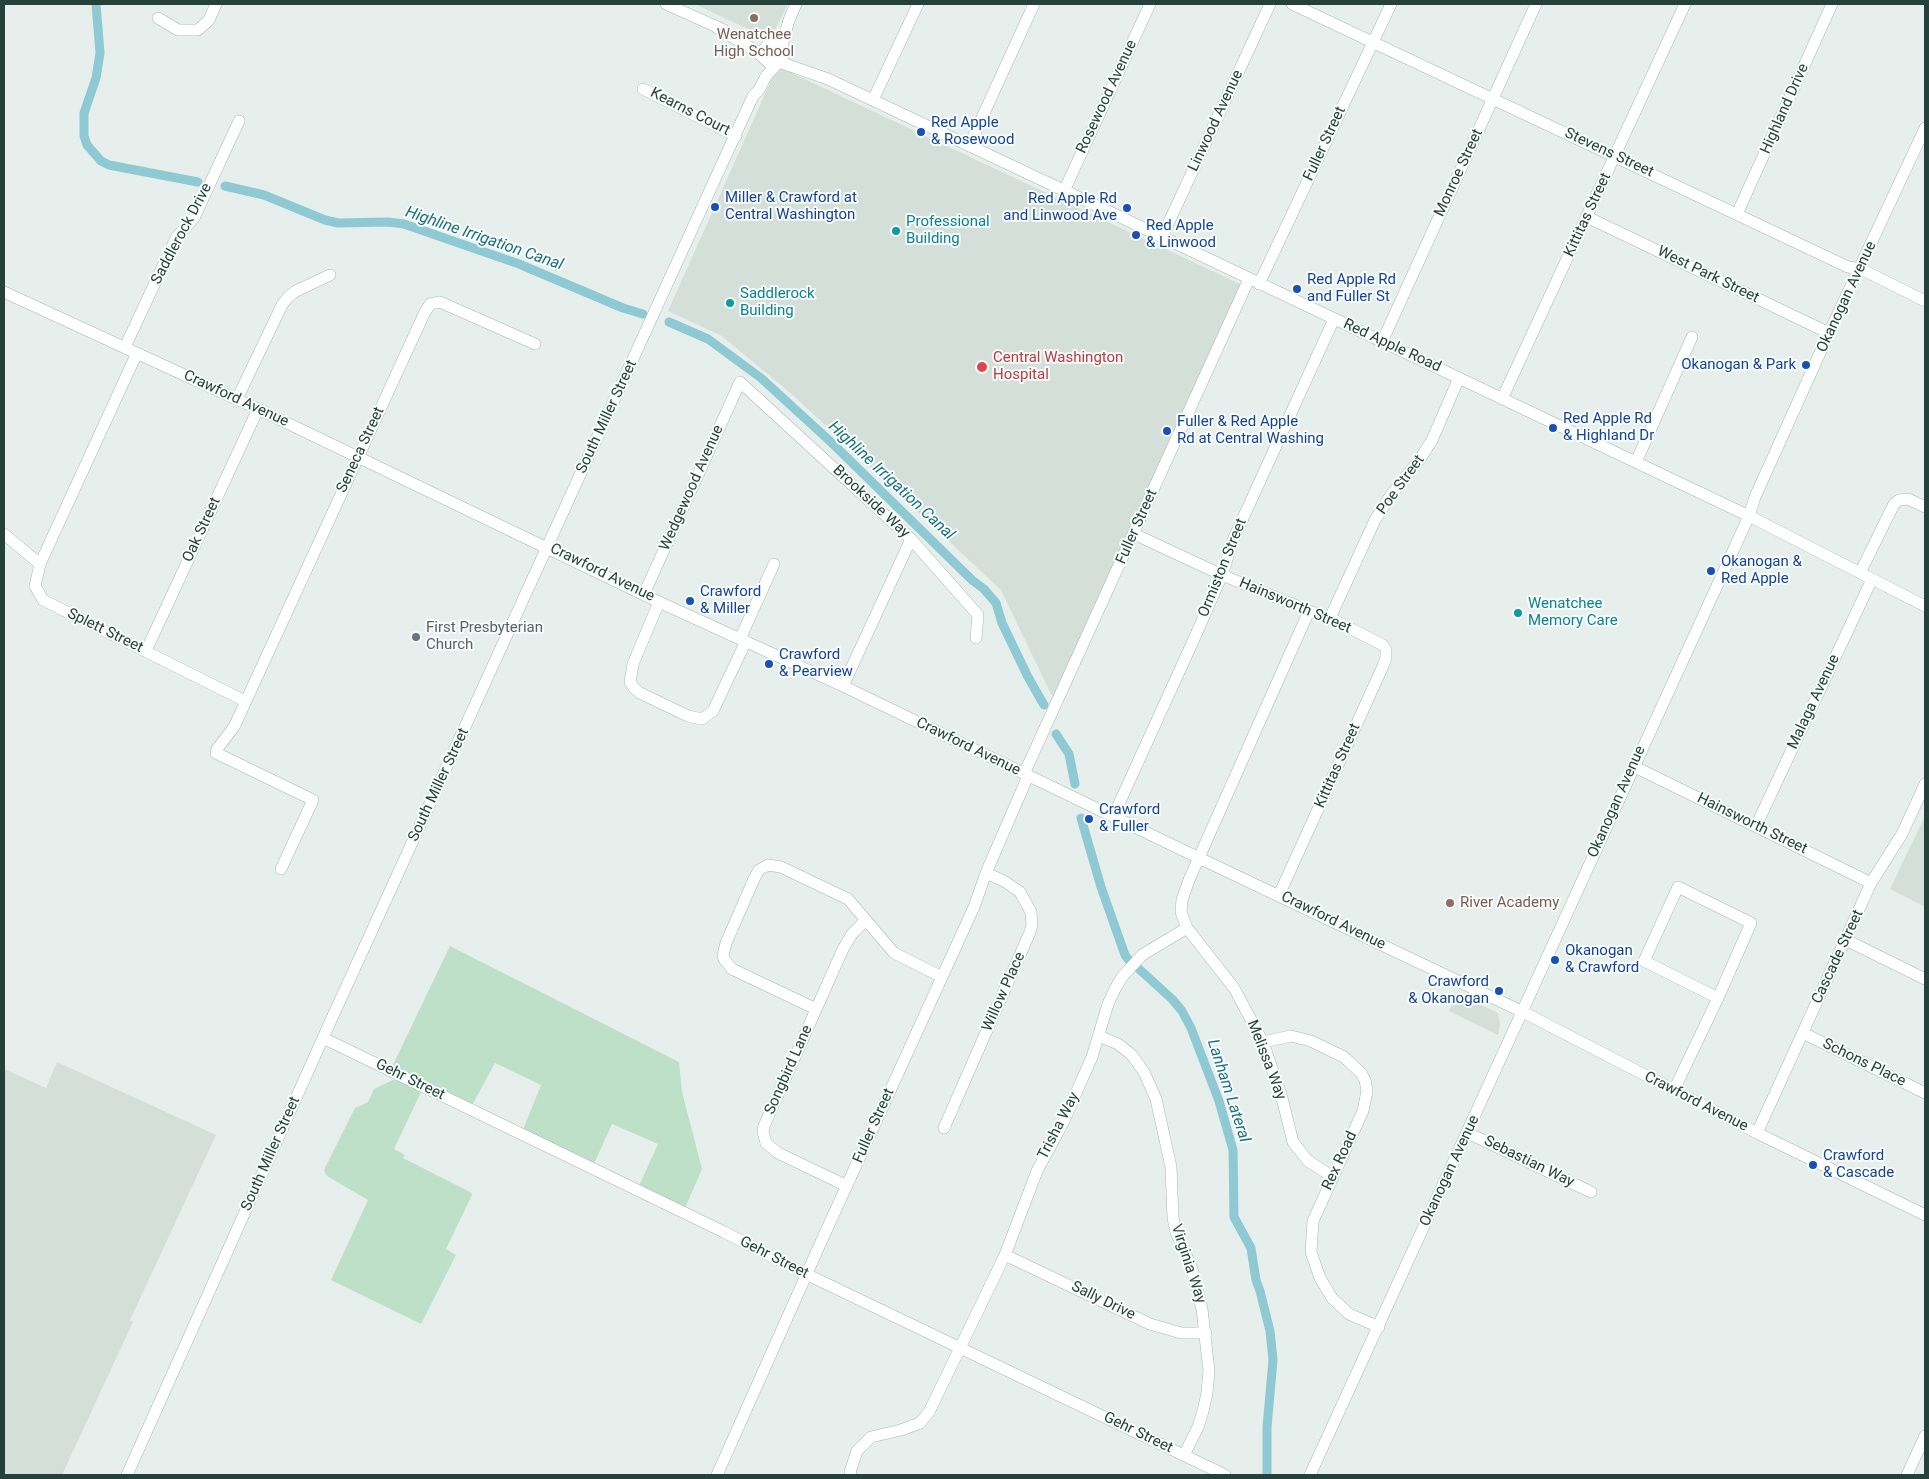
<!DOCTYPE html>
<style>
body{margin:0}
#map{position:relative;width:1929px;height:1479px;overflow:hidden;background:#e6efeb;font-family:Roboto,sans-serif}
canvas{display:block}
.frame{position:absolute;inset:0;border:5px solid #24423a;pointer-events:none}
</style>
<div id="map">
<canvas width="1929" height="1479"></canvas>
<div class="frame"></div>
</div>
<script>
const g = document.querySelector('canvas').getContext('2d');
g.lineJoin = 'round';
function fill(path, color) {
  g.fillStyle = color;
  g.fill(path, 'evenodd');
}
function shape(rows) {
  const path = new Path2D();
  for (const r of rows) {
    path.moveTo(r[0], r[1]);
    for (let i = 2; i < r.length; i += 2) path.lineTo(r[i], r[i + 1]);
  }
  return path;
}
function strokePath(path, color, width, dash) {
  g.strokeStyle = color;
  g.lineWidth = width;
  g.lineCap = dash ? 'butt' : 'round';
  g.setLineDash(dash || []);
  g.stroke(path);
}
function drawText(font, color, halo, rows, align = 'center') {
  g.font = font + ' Roboto,sans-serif';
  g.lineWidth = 4;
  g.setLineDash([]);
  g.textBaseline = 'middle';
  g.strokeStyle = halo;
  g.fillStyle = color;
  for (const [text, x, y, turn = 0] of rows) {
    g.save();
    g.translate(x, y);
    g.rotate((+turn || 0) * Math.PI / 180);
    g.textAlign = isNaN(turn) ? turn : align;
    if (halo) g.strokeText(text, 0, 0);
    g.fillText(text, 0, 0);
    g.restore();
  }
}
fill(shape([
 [695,4,788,4,774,32,761,35],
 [781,68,1242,285,1053,698,1001,590,795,397,722,336,668,311,774,74,778,69],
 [1925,816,1925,907,1890,889],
 [1457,994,1498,1013,1500,1025,1498,1035,1449,1011],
 [57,1062,216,1135,130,1320,133,1322,62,1475,4,1475,4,1069,46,1088]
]), '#d4dfda');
fill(shape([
 [450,946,679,1062,682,1092,702,1169,685,1208,638,1188,658,1144,612,1124,593,1166,522,1132,541,1085,495,1063,471,1107,391,1069],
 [395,1079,422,1090,394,1149,405,1155,403,1158,470,1192,472,1195,446,1249,456,1255,421,1324,331,1280,368,1200,327,1176,324,1170,355,1108,368,1102,374,1089]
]), '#bfe0c8');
strokePath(shape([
 [96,4,100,53,96,78,84,113,84,136,87,145,101,161,109,165,198,182],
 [225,186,264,195,325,220,338,223,388,222,404,224,519,264,623,308,643,314],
 [669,322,708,339,761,378,832,443,972,580,984,589,996,603,1002,623,1028,677,1044,705],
 [1056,734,1069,754,1075,784],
 [1081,818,1101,887,1125,955,1128,959],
 [1139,969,1172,999,1182,1011,1191,1028,1219,1101,1233,1150,1234,1217,1251,1248,1256,1280,1260,1291,1270,1331,1273,1360,1267,1427,1267,1475]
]), '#8ec9d4', 9);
const minor = shape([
 [666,4,724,30],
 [1292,4,1848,267,1861,269,1925,301],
 [158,18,178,30,198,30,209,20,216,4],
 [717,28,756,51,769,63,779,62,783,56,783,49,775,43,768,44,763,51,764,58],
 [783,51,783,41,789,20,796,4],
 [779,62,828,79,1114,214,1749,516,1925,606],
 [643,89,736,136],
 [873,100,918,4],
 [969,146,1034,4],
 [1064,191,1150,4],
 [1737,214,1832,4],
 [1587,217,1829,333],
 [1162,237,1270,4],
 [1259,284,1391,4],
 [4,292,258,409,659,602,843,686,1199,858,1523,1012,1757,1133,1925,1215],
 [1382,342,1536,4],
 [125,347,176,238,194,218,239,121],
 [237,399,282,305,288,297,296,291,330,275],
 [1502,399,1685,4],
 [1636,462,1692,337],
 [4,534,40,564,35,586,43,600,245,701],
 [1134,534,1222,575,1309,611,1330,618,1383,645,1386,650,1386,658,1383,666,1279,895],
 [40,564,137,353],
 [1860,573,1894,504,1899,500,1908,499,1925,507],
 [644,594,740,382,911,539,978,615,976,638],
 [659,602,633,664,630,682,634,688,640,693,688,716,702,719,713,711,746,641],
 [1309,611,1189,880,1182,900,1181,912,1187,928,1234,988,1263,1042,1282,1098,1293,1142,1308,1161,1333,1177],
 [1330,618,1375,520,1391,495,1420,459,1432,440,1459,378],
 [740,639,774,564],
 [146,651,258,409],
 [843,686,911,539],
 [1633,766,1871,883],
 [1024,774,1249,279],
 [1113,817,1194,639,1222,575,1233,540,1334,319],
 [1756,826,1872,579],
 [281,869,313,800,216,753,217,749,234,727,424,314,430,304,440,302,535,344],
 [1846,940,1925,979],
 [816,1009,732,969,724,959,723,955,726,943,754,879,759,870,768,865,781,867,848,899,894,953,942,977],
 [1803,1033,1925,1093],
 [1099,1036,1118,1044,1132,1055,1144,1072,1156,1099,1171,1167,1173,1218,1176,1232,1192,1269,1202,1309,1209,1371,1207,1393,1203,1411,1198,1427,1184,1455],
 [323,1038,724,1232,806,1274,1225,1475],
 [1263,1042,1291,1036,1311,1041,1344,1057,1361,1073,1365,1080,1367,1091,1363,1111,1313,1221,1311,1252,1320,1278,1332,1298,1349,1314,1379,1327],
 [1674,1090,1718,998,1751,923,1678,887,1644,961,1718,998],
 [944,1128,1030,932,1032,925,1031,912,1020,892,1004,881,986,873],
 [1468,1133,1591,1192],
 [1757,1133,1871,883,1902,834,1925,784],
 [847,1186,778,1153,766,1143,763,1132,764,1126,843,949,852,934,866,920],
 [1005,1255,1150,1324,1181,1333,1206,1333],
 [127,1475,327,1029,753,96,759,90,766,76,779,62],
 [717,1475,821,1242,974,907,986,873,1028,776],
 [851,1475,850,1472,857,1451,871,1437,901,1430,920,1423,929,1412,1005,1255,1037,1171,1064,1121,1076,1093,1092,1057,1108,1004,1115,989,1122,977,1142,955,1187,928],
 [1310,1475,1749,516,1755,497,1829,333,1925,128],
 [1907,1475,1925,1436]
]);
strokePath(minor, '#a8b8b2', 12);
strokePath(minor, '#fff', 11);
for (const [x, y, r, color] of [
 [754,18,5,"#8d6e63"],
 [921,132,5,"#1a4fb4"],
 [715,207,5,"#1a4fb4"],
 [1127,208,5,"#1a4fb4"],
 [896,231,5,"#0f9aa8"],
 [1136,235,5,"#1a4fb4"],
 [1297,289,5,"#1a4fb4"],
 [730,303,5,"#0f9aa8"],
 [1806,365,5,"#1a4fb4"],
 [982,367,6,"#e0444e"],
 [1553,428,5,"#1a4fb4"],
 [1167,431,5,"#1a4fb4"],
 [1711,571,5,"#1a4fb4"],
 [690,601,5,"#1a4fb4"],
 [1518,613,5,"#0f9aa8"],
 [416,637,5,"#6b7280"],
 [769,664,5,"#1a4fb4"],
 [1089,819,5,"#1a4fb4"],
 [1450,903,5,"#8d6e63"],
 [1555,960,5,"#1a4fb4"],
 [1499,991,5,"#1a4fb4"],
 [1813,1165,5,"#1a4fb4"]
]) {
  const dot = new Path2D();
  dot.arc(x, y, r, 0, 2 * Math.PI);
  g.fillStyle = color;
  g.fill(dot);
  strokePath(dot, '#f7fbf9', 2);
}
drawText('15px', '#785e54', '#f7fbf9', [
 ["Wenatchee",754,35],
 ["High School",754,52],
 ["River Academy",1460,903,"left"]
]);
drawText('15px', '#24423a', '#f7fbf9', [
 ["Rosewood Avenue",1107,97,-65],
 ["Highland Drive",1785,109,-66],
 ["Kearns Court",690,112,27],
 ["Linwood Avenue",1216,121,-65],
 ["Fuller Street",1325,144,-65],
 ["Stevens Street",1609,153,25],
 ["Monroe Street",1459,173,-65],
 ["Kittitas Street",1588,215,-65],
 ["Saddlerock Drive",182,234,-62],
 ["West Park Street",1708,275,26],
 ["Okanogan Avenue",1847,297,-65],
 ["Red Apple Road",1392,346,25],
 ["Crawford Avenue",236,399,25],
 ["South Miller Street",607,417,-65],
 ["Seneca Street",361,450,-65],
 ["Poe Street",1401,485,-54],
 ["Wedgewood Avenue",692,488,-66],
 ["Brookside Way",871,502,43],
 ["Fuller Street",1137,527,-66],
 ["Oak Street",202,530,-65],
 ["Ormiston Street",1223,568,-68],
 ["Crawford Avenue",602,573,26],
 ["Hainsworth Street",1295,606,23],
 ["Splett Street",105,631,26],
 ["Malaga Avenue",1814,702,-65],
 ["Crawford Avenue",968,747,26],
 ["Kittitas Street",1338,766,-66],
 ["South Miller Street",439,785,-65],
 ["Okanogan Avenue",1617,802,-66],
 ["Hainsworth Street",1752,824,26],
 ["Crawford Avenue",1333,921,26],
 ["Cascade Street",1838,957,-65],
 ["Willow Place",1004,992,-66],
 ["Melissa Way",1266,1060,69],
 ["Schons Place",1864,1063,26],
 ["Songbird Lane",789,1070,-66],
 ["Gehr Street",410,1080,26],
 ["Crawford Avenue",1696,1102,27],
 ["Fuller Street",874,1126,-66],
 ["Trisha Way",1059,1126,-63],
 ["South Miller Street",271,1154,-66],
 ["Rex Road",1340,1161,-65],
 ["Sebastian Way",1529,1162,26],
 ["Okanogan Avenue",1450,1171,-65],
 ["Gehr Street",774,1258,27],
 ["Virginia Way",1188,1264,72],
 ["Sally Drive",1103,1301,26],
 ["Gehr Street",1138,1433,26]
]);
drawText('15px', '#164399', '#f7fbf9', [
 ["Red Apple",931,123],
 ["& Rosewood",931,140],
 ["Miller & Crawford at",725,198],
 ["Central Washington",725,215],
 ["Red Apple Rd",1117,199,"right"],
 ["and Linwood Ave",1117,216,"right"],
 ["Red Apple",1146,226],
 ["& Linwood",1146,243],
 ["Red Apple Rd",1307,280],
 ["and Fuller St",1307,297],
 ["Okanogan & Park",1796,365,"right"],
 ["Red Apple Rd",1563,419],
 ["& Highland Dr",1563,436],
 ["Fuller & Red Apple",1177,422],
 ["Rd at Central Washing",1177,439],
 ["Okanogan &",1721,562],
 ["Red Apple",1721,579],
 ["Crawford",700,592],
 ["& Miller",700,609],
 ["Crawford",779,655],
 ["& Pearview",779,672],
 ["Crawford",1099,810],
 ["& Fuller",1099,827],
 ["Okanogan",1565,951],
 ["& Crawford",1565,968],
 ["Crawford",1489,982,"right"],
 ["& Okanogan",1489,999,"right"],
 ["Crawford",1823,1156],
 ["& Cascade",1823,1173]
], 'left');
drawText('15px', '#0d838f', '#f7fbf9', [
 ["Professional",906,222],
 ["Building",906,239],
 ["Saddlerock",740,294],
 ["Building",740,311],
 ["Wenatchee",1528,604],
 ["Memory Care",1528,621]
], 'left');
drawText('15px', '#be3a42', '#f7fbf9', [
 ["Central Washington",993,358],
 ["Hospital",993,375]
], 'left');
drawText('15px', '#5b616d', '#f7fbf9', [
 ["First Presbyterian",426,628],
 ["Church",426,645]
], 'left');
drawText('italic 16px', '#1c6f80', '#f7fbf9', [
 ["Highline Irrigation Canal",484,239,19],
 ["Highline Irrigation Canal",891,481,43],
 ["Lanham Lateral",1228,1091,72]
]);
</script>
